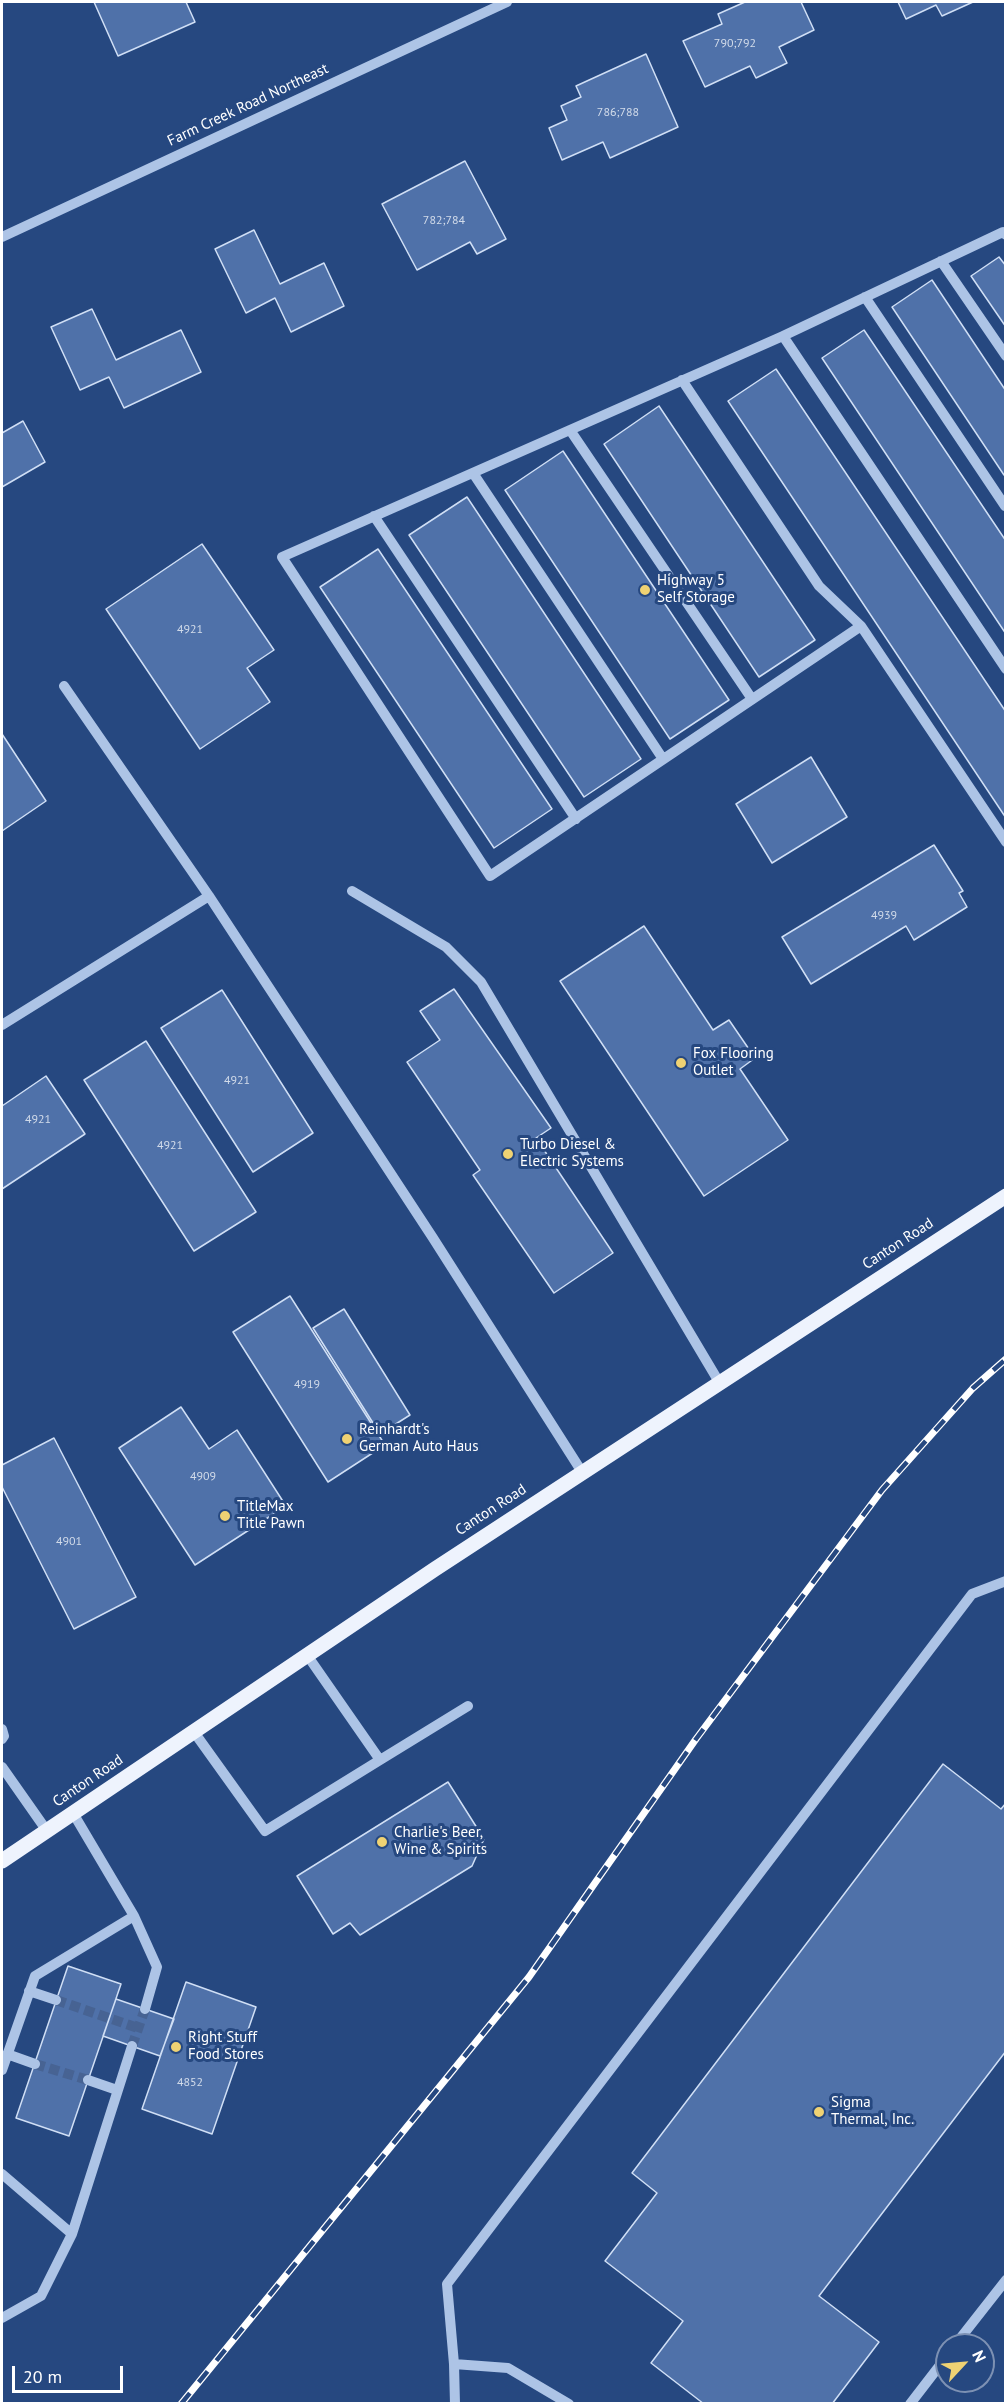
<!DOCTYPE html>
<style>
body{margin:0}
#map{position:relative;width:1007px;height:2405px;overflow:hidden;background:#264880;font-family:"PT Sans",sans-serif}
canvas{display:block}
.frame{position:absolute;inset:0;border:3px solid #fff;pointer-events:none}
.north{position:absolute;left:935px;top:2333px;width:60px;height:60px;box-sizing:border-box;background:#264880;border:2px solid #7d91b3;border-radius:50%;rotate:64deg;font-size:16px;font-weight:700;line-height:24px;text-align:center;color:#fff}
.north::after{content:'';display:block;margin:auto;width:21px;height:27px;background:#efd273;clip-path:polygon(50% 0,100% 100%,50% 72%,0 100%)}
.scale{position:absolute;left:12px;top:2366px;width:111px;height:27px;box-sizing:border-box;border:3px solid #fff;border-top:0;padding-left:8px;font-size:18px;line-height:21px;white-space:nowrap;color:#fff;-webkit-text-stroke:4px #264880;paint-order:stroke}
</style>
<div id="map">
<canvas width="1007" height="2405"></canvas>
<div class="frame"></div>
<div class="north">N</div>
<div class="scale">20 m</div>
</div>
<script>
const g = document.querySelector('canvas').getContext('2d');
g.lineJoin = 'round';
function fill(path, color) {
  g.fillStyle = color;
  g.fill(path, 'evenodd');
}
function shape(rows) {
  const path = new Path2D();
  for (const r of rows) {
    path.moveTo(r[0], r[1]);
    for (let i = 2; i < r.length; i += 2) path.lineTo(r[i], r[i + 1]);
  }
  return path;
}
function strokePath(path, color, width, dash) {
  g.strokeStyle = color;
  g.lineWidth = width;
  g.lineCap = dash ? 'butt' : 'round';
  g.setLineDash(dash || []);
  g.stroke(path);
}
function drawText(font, color, halo, rows, align = 'center') {
  g.font = font + ' "PT Sans",sans-serif';
  g.lineWidth = 6;
  g.setLineDash([]);
  g.textBaseline = 'middle';
  g.strokeStyle = halo;
  g.fillStyle = color;
  for (const [text, x, y, turn = 0] of rows) {
    g.save();
    g.translate(x, y);
    g.rotate((+turn || 0) * Math.PI / 180);
    g.textAlign = isNaN(turn) ? turn : align;
    if (halo) g.strokeText(text, 0, 0);
    g.fillText(text, 0, 0);
    g.restore();
  }
}
const building = shape([
 [94,2,186,2,195,22,118,56,94,2],
 [745,2,801,2,814,30,779,47,787,63,756,78,750,66,705,87,683,41,722,24,718,14,745,2],
 [898,2,973,2,942,16,936,5,906,19,898,2],
 [646,54,678,127,610,158,603,142,562,160,549,128,567,120,561,106,581,97,576,86,646,54],
 [465,161,506,239,477,254,470,242,417,270,382,204,465,161],
 [254,230,280,284,324,263,344,306,291,332,275,298,246,313,215,249,254,230],
 [999,257,1006,266,1006,327,971,276,999,257],
 [932,280,1006,391,1006,474,1004,475,892,307,932,280],
 [92,309,116,360,181,330,201,372,124,408,109,377,80,390,51,327,92,309],
 [864,330,1006,541,1006,634,822,358,864,330],
 [776,369,1006,712,1006,818,728,401,776,369],
 [659,406,815,640,759,677,604,444,659,406],
 [23,421,45,462,2,487,2,433,23,421],
 [563,451,729,700,670,739,505,490,563,451],
 [467,497,641,759,584,797,409,535,467,497],
 [202,544,274,650,247,668,270,702,200,749,106,609,202,544],
 [378,549,552,809,494,848,320,587,378,549],
 [2,734,46,801,2,831,2,734],
 [811,757,847,817,772,863,736,804,811,757],
 [934,845,963,891,959,893,967,907,914,940,906,926,811,984,782,937,934,845],
 [644,926,713,1030,729,1020,755,1058,740,1069,788,1140,704,1196,560,981,644,926],
 [454,989,551,1128,536,1138,613,1253,554,1293,473,1175,480,1170,407,1062,440,1040,420,1011,454,989],
 [222,990,313,1133,253,1172,161,1028,222,990],
 [146,1041,256,1212,194,1251,84,1080,146,1041],
 [46,1076,85,1134,2,1189,2,1106,46,1076],
 [290,1296,385,1445,328,1482,233,1332,290,1296],
 [344,1309,410,1415,380,1434,313,1328,344,1309],
 [181,1407,209,1449,237,1430,286,1506,195,1565,119,1448,181,1407],
 [54,1438,136,1597,74,1629,2,1487,2,1465,54,1438],
 [943,1764,1001,1809,1006,1803,1006,2051,819,2296,879,2342,832,2404,704,2404,651,2363,683,2321,605,2261,657,2193,632,2173,943,1764],
 [448,1782,484,1839,472,1866,360,1935,350,1923,333,1934,297,1876,448,1782],
 [68,1966,121,1984,69,2136,16,2118,68,1966],
 [186,1982,256,2007,212,2134,142,2109,186,1982],
 [116,1999,174,2019,160,2056,103,2036,116,1999]
]);
fill(building, '#4f71a9');
strokePath(building, '#d0dff5', 1.5);
strokePath(shape([
 [56,2000,138,2028],
 [132,2046,145,2009],
 [35,2064,88,2080]
]), '#476393', 10, [10, 5]);
strokePath(shape([
 [1006,235,1003,232,783,336,1006,669],
 [2,237,507,2],
 [941,261,1006,356],
 [865,297,1005,506],
 [783,336,282,557,490,876,861,626,1006,842],
 [682,380,819,586,861,626],
 [570,430,752,699],
 [473,473,663,759],
 [374,516,576,819],
 [64,686,209,896,433,1238,582,1472],
 [352,891,446,947,481,982,719,1382],
 [2,1025,209,896],
 [307,1655,380,1760,468,1706],
 [2,1729,4,1736,2,1739],
 [194,1732,265,1831,380,1760],
 [2,1767,47,1831],
 [134,1916,157,1967,145,2009],
 [29,1991,56,2000],
 [7,2054,35,2064],
 [2,2070,35,1976,134,1916,73,1813],
 [88,2080,117,2090],
 [2,2174,72,2234,41,2296,2,2318],
 [72,2234,132,2046],
 [955,2345,1006,2280],
 [454,2364,508,2368,569,2404],
 [455,2404,454,2364,447,2284,972,1594,1006,1581],
 [910,2404,947,2356]
]), '#adc4e6', 10);
strokePath(shape([
 [2,1861,435,1569,1006,1196]
]), '#eef3fd', 15);
const rail = shape([
 [181,2404,529,1977,696,1739,882,1490,973,1388,1006,1359]
]);
strokePath(rail, '#fff', 7);
strokePath(rail, '#264880', 4.5, [14]);
for (const [x, y, r, color] of [
 [645,590,6,"#efd273"],
 [681,1063,6,"#efd273"],
 [508,1154,6,"#efd273"],
 [347,1439,6,"#efd273"],
 [225,1516,6,"#efd273"],
 [382,1842,6,"#efd273"],
 [176,2047,6,"#efd273"],
 [819,2112,6,"#efd273"]
]) {
  const dot = new Path2D();
  dot.arc(x, y, r, 0, 2 * Math.PI);
  g.fillStyle = color;
  g.fill(dot);
  strokePath(dot, '#264880', 2);
}
drawText('12px', '#d3dcea', null, [
 ["790;792",735,44],
 ["786;788",618,113],
 ["782;784",444,221],
 ["4921",190,630],
 ["4939",884,916],
 ["4921",237,1081],
 ["4921",38,1120],
 ["4921",170,1146],
 ["4919",307,1385],
 ["4909",203,1477],
 ["4901",69,1542],
 ["4852",190,2083]
]);
drawText('15px', '#fff', '#264880', [
 ["Farm Creek Road Northeast",248,105,-25],
 ["Canton Road",898,1244,-33],
 ["Canton Road",491,1510,-33],
 ["Canton Road",88,1781,-34]
]);
drawText('15px', '#fff', '#264880', [
 ["Highway 5",657,581],
 ["Self Storage",657,598],
 ["Fox Flooring",693,1054],
 ["Outlet",693,1071],
 ["Turbo Diesel &",520,1145],
 ["Electric Systems",520,1162],
 ["Reinhardt's",359,1430],
 ["German Auto Haus",359,1447],
 ["TitleMax",237,1507],
 ["Title Pawn",237,1524],
 ["Charlie's Beer,",394,1833],
 ["Wine & Spirits",394,1850],
 ["Right Stuff",188,2038],
 ["Food Stores",188,2055],
 ["Sigma",831,2103],
 ["Thermal, Inc.",831,2120]
], 'left');
</script>
